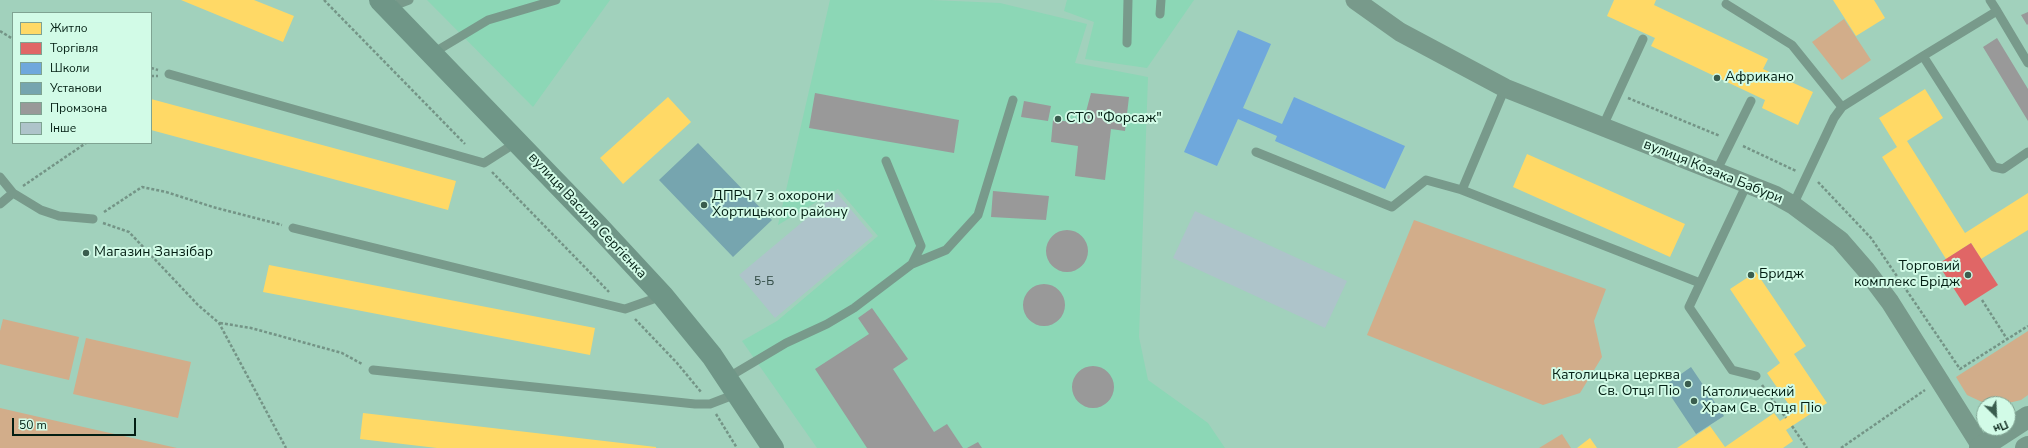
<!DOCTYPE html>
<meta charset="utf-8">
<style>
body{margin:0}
#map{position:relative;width:2028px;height:448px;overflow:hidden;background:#a1d1bc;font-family:"Nunito Sans",sans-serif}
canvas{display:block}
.legend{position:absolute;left:12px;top:12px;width:140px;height:132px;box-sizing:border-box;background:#d2fbe7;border:1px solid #7fa392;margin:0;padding:5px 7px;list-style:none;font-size:12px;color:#031e13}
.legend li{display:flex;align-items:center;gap:8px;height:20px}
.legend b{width:20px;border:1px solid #7fa392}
.north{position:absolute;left:1976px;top:396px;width:40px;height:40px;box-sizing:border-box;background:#d2fbe7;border:1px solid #7fa392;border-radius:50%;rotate:156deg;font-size:11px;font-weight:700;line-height:16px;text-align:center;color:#031e13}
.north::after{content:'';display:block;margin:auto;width:14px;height:18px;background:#3a5d4e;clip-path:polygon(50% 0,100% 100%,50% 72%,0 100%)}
.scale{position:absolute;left:12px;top:418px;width:124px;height:18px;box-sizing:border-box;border:2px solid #031e13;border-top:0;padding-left:5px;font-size:12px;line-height:14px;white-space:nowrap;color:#031e13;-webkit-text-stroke:3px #d2fbe7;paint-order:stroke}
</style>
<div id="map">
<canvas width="2028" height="448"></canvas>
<ul class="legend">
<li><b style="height:11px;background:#ffd966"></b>Житло</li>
<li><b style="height:11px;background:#e06666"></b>Торгівля</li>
<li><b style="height:11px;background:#6fa8dc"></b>Школи</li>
<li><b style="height:11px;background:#76a5af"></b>Установи</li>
<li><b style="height:11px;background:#999"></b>Промзона</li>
<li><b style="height:11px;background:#aec4ca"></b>Інше</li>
</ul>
<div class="north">Пн</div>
<div class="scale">50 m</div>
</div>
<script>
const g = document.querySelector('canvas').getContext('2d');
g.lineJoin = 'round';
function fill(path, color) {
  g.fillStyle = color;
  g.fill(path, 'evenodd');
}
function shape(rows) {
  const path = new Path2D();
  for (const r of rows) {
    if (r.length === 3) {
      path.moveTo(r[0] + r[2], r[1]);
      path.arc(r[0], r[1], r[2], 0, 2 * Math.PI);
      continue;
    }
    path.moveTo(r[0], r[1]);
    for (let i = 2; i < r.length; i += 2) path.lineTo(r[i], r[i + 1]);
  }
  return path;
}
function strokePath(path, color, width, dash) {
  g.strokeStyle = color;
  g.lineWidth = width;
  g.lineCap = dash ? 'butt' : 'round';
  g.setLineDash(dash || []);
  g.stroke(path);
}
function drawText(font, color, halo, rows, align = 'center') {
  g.font = font + ' "Nunito Sans",sans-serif';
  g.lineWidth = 4;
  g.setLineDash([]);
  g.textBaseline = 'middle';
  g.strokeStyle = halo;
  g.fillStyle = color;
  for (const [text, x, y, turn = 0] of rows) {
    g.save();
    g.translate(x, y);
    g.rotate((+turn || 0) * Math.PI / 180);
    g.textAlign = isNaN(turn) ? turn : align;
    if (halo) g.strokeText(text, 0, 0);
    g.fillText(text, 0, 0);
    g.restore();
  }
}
fill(shape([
 [427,0,610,0,533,107],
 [830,0,931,0,1000,3,1087,24,1075,63,1148,77,1139,337,1148,380,1208,423,1225,448,817,448,742,341,777,321,878,236,838,189,778,225],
 [1067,0,1194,0,1147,68,1085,59,1094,22,1064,11]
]), '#8cd7b6');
fill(shape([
 [1844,19,1871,60,1842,80,1812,42],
 [1414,220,1606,289,1594,321,1602,357,1580,393,1543,405,1367,335],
 [3,319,79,337,69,380,0,364,0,331],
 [2028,331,2028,395,2021,400,2004,404,1982,402,1967,395,1956,377],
 [86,338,191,362,178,418,73,394],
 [0,408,61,422,177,448,0,448],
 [1562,434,1571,448,1539,448]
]), '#d2ad8a');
fill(shape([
 [181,0,254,0,294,16,283,42],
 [1614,0,1656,0,1654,5,1768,59,1763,69,1813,92,1798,125,1762,108,1765,100,1651,46,1655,38,1607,16],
 [1833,0,1874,0,1885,18,1856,36],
 [1925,89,1943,118,1907,141,1965,233,2028,193,2028,230,1981,259,1971,243,1946,259,1882,157,1897,147,1879,118],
 [668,97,691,122,623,184,600,158],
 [151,99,456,181,448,210,151,130],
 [1527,154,1685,224,1670,257,1513,187],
 [269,265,595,328,590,355,263,292],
 [1756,272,1806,346,1794,354,1827,403,1786,430,1793,441,1783,448,1677,448,1710,426,1725,447,1774,413,1780,421,1794,412,1767,373,1780,363,1730,289],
 [363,413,656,447,656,448,437,448,360,439],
 [1590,438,1597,448,1577,448]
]), '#ffd966');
fill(shape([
 [1971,243,1998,285,1965,306,1938,264]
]), '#e06666');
fill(shape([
 [1238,30,1271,44,1243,108,1282,124,1294,97,1405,146,1385,189,1275,141,1277,136,1238,119,1217,166,1184,152]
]), '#6fa8dc');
fill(shape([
 [698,143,772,220,733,257,659,180],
 [1691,367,1724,416,1696,434,1664,386]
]), '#76a5af');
fill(shape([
 [2028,12,2028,24,2027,25,2021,15],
 [1997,38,2028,89,2028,121,1983,47],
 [815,93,959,120,954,153,809,128],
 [1091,93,1129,97,1125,131,1111,129,1105,180,1075,176,1078,146,1051,142,1053,120,1083,123],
 [1024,101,1051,106,1048,121,1021,117],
 [993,191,1049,196,1046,220,991,217],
 [1067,251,21],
 [1044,305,21],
 [872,308,908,359,893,369,934,432,947,424,963,448,867,448,815,369,869,334,858,318],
 [1093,387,21],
 [978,442,982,448,967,448]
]), '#999');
fill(shape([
 [837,193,873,236,775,318,739,275],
 [1195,211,1347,281,1325,328,1173,258]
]), '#aec4ca');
strokePath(shape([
 [324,0,465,144],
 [0,31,13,39],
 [151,68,158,70],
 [151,76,158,76],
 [1628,98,1720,136],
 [1743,146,1796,171],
 [492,172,609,292],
 [1818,182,1871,238,1960,369,2028,326],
 [23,186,86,143],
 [104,212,142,187,166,192,213,207,282,225],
 [103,223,129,232,198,305,219,323,286,448],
 [1982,300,2007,339],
 [635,319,677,363,701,392],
 [220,323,251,328,342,353,362,364],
 [1762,385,1786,418],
 [716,414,737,448],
 [1792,426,1807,448],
 [1841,448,1925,390]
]), '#749486', 2.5, [3, 2]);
strokePath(shape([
 [1990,0,1997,11],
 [1726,4,1792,45,1842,107],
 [388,8,409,0],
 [1160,14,1161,0],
 [1127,43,1128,0],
 [433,53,488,20,556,0],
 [1923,56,1997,11,2028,63],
 [169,74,484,163,517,142],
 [1505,88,1462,190,1700,283],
 [1602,128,1643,39],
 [1256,152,1392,207,1426,180,1462,190],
 [1716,172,1751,101],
 [0,177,13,193,0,204],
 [1747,184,1689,307,1732,370,1756,376],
 [13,193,41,210,59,216,93,219],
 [1793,205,1834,118,1842,107,1923,56,1994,167,2003,169,2028,152],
 [293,228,625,309,662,296],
 [912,264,946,250,978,215,1013,100],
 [373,370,695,404,710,404,736,394],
 [727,378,786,343,827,324,854,308,912,264,921,246,886,161]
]), '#789a8b', 9);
strokePath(shape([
 [1355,0,1400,32,1505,88,1775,195,1793,205,1840,240,1866,270,1890,302,1982,448]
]), '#789a8b', 19);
strokePath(shape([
 [1980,448,2028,417],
 [2026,448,2028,447]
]), '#789a8b', 22);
strokePath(shape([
 [380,0,597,225,663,296,712,356,773,448]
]), '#6f9687', 22);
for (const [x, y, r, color] of [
 [1717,78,4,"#3a5d4e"],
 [1058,119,4,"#3a5d4e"],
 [704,205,4,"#3a5d4e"],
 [86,253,4,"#3a5d4e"],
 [1751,275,4,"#3a5d4e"],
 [1968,275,4,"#3a5d4e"],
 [1688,384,4,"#3a5d4e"],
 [1694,401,4,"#3a5d4e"]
]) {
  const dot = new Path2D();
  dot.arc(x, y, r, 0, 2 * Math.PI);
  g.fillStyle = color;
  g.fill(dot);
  strokePath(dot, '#d2fbe7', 1.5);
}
drawText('12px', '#2e4841', null, [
 ["5-Б",764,282]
]);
drawText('14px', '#031e13', '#d2fbe7', [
 ["Африкано",1725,78],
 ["СТО \"Форсаж\"",1066,119],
 ["ДПРЧ 7 з охорони",712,197],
 ["Хортицького району",712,213],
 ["Магазин Занзібар",94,253],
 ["Торговий",1960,267,"right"],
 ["комплекс Брідж",1960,283,"right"],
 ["Бридж",1759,275],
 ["Католицька церква",1680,376,"right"],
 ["Св. Отця Піо",1680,392,"right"],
 ["Католический",1702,393],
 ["Храм Св. Отця Піо",1702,409]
], 'left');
drawText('14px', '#031e13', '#d2fbe7', [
 ["вулиця Козака Бабури",1713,172,22],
 ["вулиця Василя Сергієнка",587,216,47]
]);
</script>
